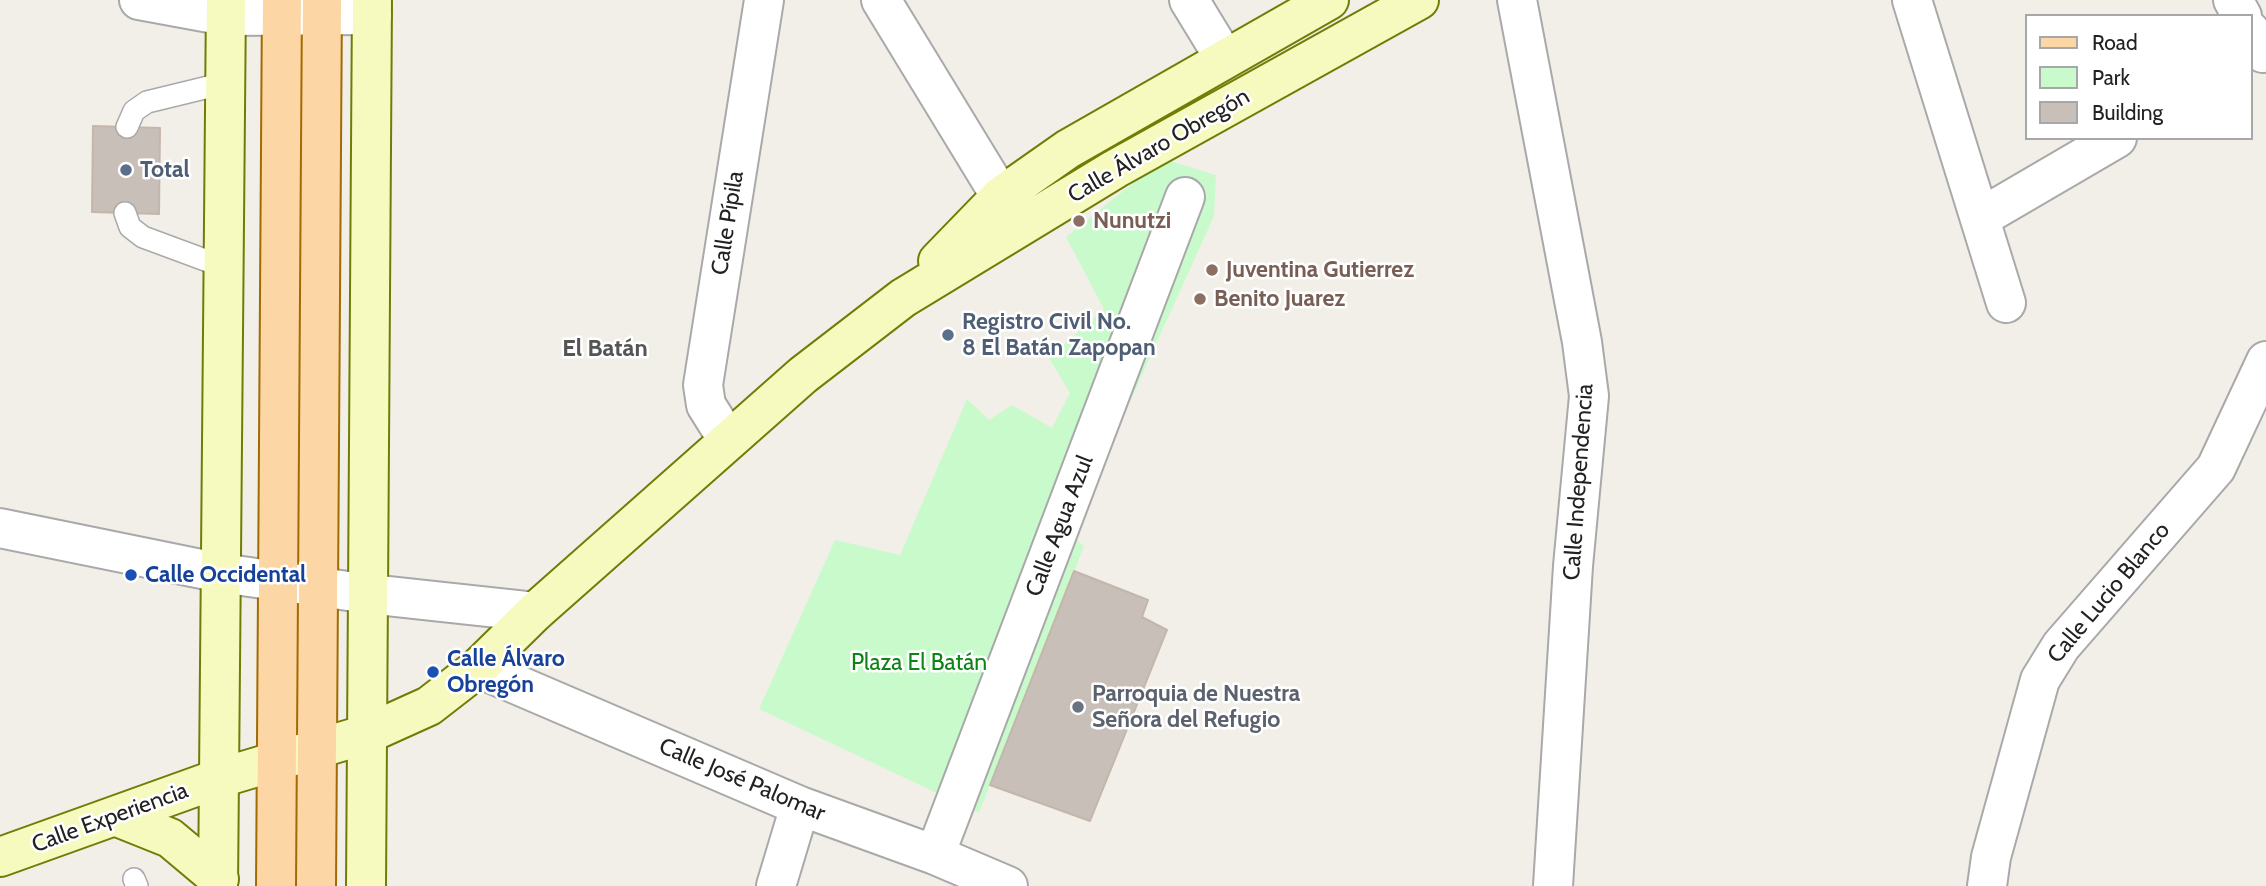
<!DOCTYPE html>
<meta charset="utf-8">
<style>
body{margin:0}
#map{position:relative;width:2266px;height:886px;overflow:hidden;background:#f2efe9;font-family:Cabin,sans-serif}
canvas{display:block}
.legend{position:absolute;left:2025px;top:14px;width:228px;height:126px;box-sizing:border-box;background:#fff;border:2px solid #a7a7a7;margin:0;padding:9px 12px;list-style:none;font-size:21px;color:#222}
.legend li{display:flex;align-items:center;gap:14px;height:35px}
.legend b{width:35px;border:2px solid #a7a7a7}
</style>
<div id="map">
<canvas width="2266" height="886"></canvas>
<ul class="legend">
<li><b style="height:9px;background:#fcd6a4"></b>Road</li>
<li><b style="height:19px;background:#c8facc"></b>Park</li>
<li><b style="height:19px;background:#c7bfb8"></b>Building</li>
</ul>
</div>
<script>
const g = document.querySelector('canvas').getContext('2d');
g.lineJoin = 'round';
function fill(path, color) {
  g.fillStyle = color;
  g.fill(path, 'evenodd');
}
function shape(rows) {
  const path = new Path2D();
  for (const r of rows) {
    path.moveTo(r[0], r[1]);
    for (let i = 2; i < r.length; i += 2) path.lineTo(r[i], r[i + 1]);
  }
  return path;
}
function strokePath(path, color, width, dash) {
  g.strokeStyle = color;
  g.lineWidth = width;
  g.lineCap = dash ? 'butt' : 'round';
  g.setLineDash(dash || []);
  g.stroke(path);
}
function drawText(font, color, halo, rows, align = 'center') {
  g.font = font + ' Cabin,sans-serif';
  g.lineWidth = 5;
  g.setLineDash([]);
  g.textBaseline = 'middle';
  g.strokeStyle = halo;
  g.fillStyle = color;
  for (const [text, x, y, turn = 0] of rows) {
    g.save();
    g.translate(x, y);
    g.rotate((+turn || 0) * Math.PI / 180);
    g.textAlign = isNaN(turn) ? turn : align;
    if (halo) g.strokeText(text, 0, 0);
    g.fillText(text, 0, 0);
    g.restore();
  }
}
fill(shape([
 [1163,159,1216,175,1214,216,1070,534,1084,546,979,813,759,709,835,540,900,555,967,399,989,420,1012,405,1052,428,1070,393,1049,358,1104,309,1066,237]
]), '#c8facc');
const building = shape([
 [93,126,160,128,159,214,92,212,93,126],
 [1074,571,1148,600,1142,617,1167,630,1090,821,990,785,1074,571]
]);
fill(building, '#c7bfb8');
strokePath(building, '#c4b6ab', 2);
const lane = shape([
 [127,127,134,111,147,102,225,83],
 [125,213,130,227,143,237,224,267],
 [134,879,137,886]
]);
const street = shape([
 [139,0,226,16,372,15],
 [881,0,1017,223],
 [1189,0,1225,59],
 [1517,0,1582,342,1589,396,1573,566,1553,886],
 [1912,0,2006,303],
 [2233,0,2242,16],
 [2250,31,2263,53],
 [1980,218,2117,138],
 [728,440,706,405,703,385,764,0],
 [0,528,221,573,369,594,535,612],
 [478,668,800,806,935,855,1008,886],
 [935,855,1185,197],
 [776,886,800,806],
 [1987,886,1991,857,2040,680,2061,646,2216,468,2266,361]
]);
const secondary = shape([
 [938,261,1001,196,1068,149,1329,0],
 [115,816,170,838,219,879],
 [0,857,220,778,367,734,429,706,478,668,535,612,803,375,903,298,1115,169,1419,0],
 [218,886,226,0],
 [366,886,372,0]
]);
const primary = shape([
 [276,886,282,0],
 [316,886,322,0]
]);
strokePath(lane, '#a9a9a9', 24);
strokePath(street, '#a9a9a9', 42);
strokePath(secondary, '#707d05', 42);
strokePath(primary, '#a06b00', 42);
strokePath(lane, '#fff', 21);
strokePath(street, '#fff', 38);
strokePath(secondary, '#f7fabf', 38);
strokePath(primary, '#fcd6a4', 38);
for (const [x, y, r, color] of [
 [126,170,7,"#5c6f8a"],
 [1079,221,7,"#8d6e63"],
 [1212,270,7,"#8d6e63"],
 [1200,299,7,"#8d6e63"],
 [948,335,7,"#5c6f8a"],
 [131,575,7,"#1a4fb4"],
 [433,672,7,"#1a4fb4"],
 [1078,707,7,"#6b7280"]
]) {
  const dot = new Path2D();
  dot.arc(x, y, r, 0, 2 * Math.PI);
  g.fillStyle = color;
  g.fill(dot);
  strokePath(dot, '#fff', 2.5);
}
drawText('23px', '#222', '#fff', [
 ["Calle Álvaro Obregón",1159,146,-30],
 ["Calle Pípila",728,223,-81],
 ["Calle Independencia",1579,482,-86],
 ["Calle Agua Azul",1060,526,-69],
 ["Calle Lucio Blanco",2109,593,-50],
 ["Calle José Palomar",742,780,23],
 ["Calle Experiencia",110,818,-20]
]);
drawText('bold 23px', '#4e5e75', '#fff', [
 ["Total",140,170],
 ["Registro Civil No.",962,322],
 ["8 El Batán Zapopan",962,348]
], 'left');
drawText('bold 23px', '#785e54', '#fff', [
 ["Nunutzi",1093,221],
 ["Juventina Gutierrez",1226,270],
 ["Benito Juarez",1214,299]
], 'left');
drawText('bold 23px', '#164399', '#fff', [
 ["Calle Occidental",145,575],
 ["Calle Álvaro",447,659],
 ["Obregón",447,685]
], 'left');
drawText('23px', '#0c8416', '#fff', [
 ["Plaza El Batán",919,663]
]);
drawText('bold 23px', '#5b616d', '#fff', [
 ["Parroquia de Nuestra",1092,694],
 ["Señora del Refugio",1092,720]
], 'left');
drawText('bold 24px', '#555', '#fff', [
 ["El Batán",605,349]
]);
</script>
